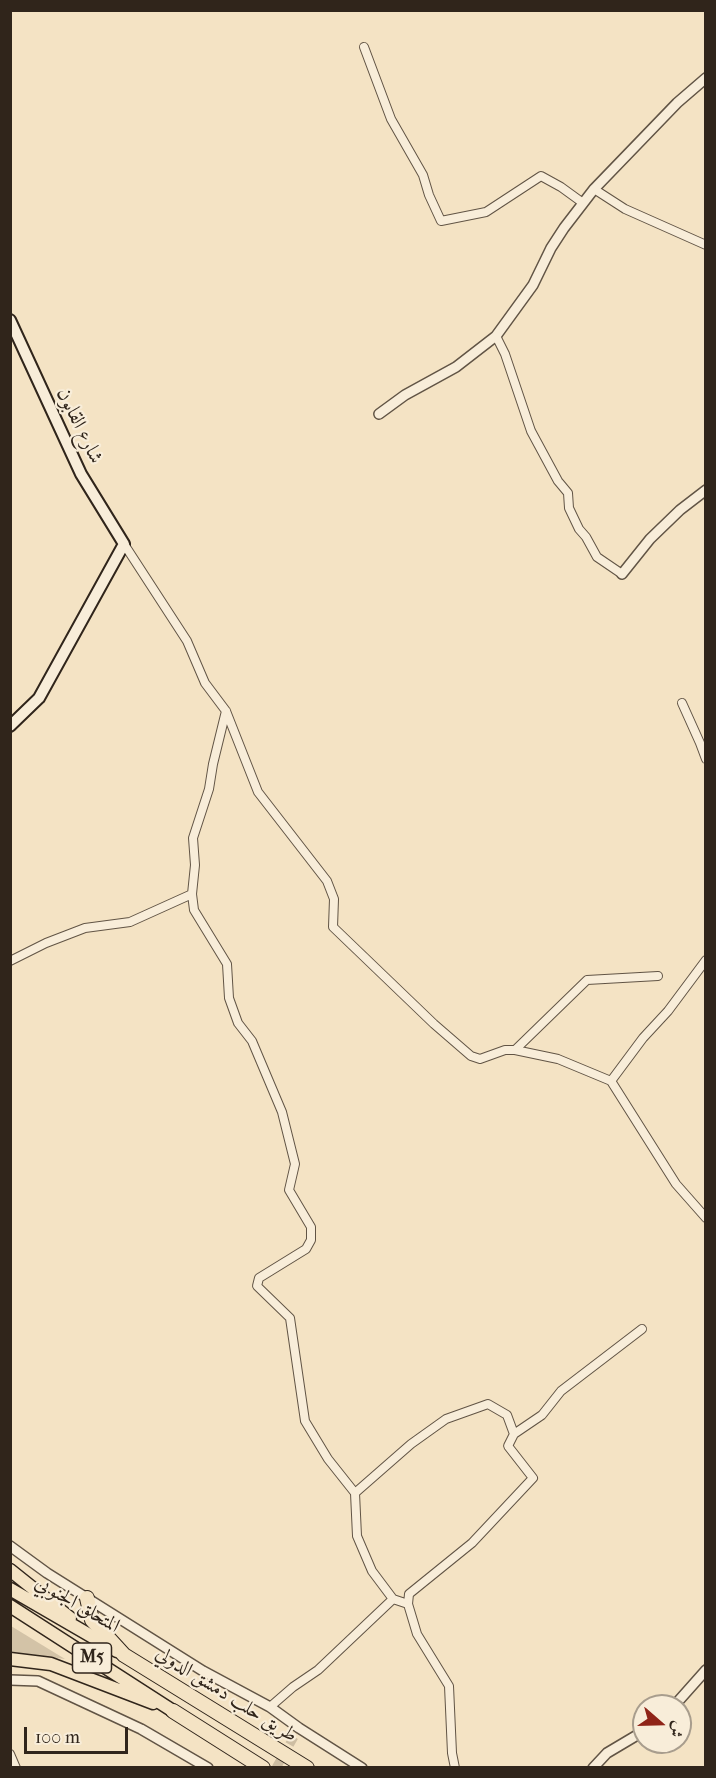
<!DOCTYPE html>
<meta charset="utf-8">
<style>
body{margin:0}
#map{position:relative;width:716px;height:1778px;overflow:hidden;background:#f4e3c4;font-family:"IM FELL French Canon",Amiri,serif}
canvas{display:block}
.frame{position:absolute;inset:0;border:12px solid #30251b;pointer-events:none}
.north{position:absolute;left:632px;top:1694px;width:60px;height:60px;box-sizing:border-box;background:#f8edd9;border:2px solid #a89d8d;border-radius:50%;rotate:110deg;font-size:16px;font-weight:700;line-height:24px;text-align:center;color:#30251b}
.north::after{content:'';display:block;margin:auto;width:21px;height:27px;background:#8f2418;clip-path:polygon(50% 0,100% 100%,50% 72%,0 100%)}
.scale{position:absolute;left:24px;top:1727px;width:104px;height:27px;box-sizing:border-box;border:3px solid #30251b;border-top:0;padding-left:8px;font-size:18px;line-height:21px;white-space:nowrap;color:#30251b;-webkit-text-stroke:4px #f8edd9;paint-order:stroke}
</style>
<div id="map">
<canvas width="716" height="1778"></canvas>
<div class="frame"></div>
<div class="north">ش</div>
<div class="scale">100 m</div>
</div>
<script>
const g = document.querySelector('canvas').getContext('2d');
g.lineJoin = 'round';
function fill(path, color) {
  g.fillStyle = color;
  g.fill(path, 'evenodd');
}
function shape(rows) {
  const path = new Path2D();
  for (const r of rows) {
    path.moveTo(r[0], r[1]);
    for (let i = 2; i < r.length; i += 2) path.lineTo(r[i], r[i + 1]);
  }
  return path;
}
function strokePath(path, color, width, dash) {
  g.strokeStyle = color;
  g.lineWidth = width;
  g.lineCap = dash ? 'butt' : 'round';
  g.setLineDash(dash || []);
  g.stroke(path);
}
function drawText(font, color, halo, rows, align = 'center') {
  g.font = font + ' "IM FELL French Canon",Amiri,serif';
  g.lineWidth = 4.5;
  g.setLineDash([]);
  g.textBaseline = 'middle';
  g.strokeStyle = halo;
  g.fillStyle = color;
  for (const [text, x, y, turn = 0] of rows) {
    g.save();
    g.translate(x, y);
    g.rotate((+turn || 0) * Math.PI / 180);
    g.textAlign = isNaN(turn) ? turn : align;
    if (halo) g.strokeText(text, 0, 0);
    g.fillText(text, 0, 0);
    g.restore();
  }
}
fill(shape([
 [10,1626,11,1626,65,1659,11,1652]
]), '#d3c3a7');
strokePath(shape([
 [276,1768,299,1728]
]), '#cdbda2', 9, [9, 4.5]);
const minor = shape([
 [364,47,391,119,423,175,429,195,441,221,486,212,541,176,561,187,583,203],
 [594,189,625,209,706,245],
 [496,336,505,354,531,431,558,481,568,493,569,508,579,529,586,537,597,557,622,574],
 [124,544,187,641,205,683,226,711,258,792,327,881,334,899,333,927,434,1024,471,1056,480,1059,505,1050,515,1050,558,1059,611,1081,676,1184,706,1218],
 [682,703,700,743,706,759],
 [226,711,213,764,209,789,193,838,195,865,192,894,194,910,227,964,229,998,238,1023,252,1041,282,1112,295,1164,289,1190,311,1227,311,1240,306,1249,259,1278,257,1286,290,1318,305,1421,328,1459,355,1493],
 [10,961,46,943,85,928,130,922,192,894],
 [515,1050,587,980,658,976],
 [611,1081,643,1038,668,1011,706,960],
 [408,1604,409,1594,472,1543,533,1478,508,1446,514,1434,542,1415,561,1391,642,1329],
 [270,1707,293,1687,318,1670,393,1599],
 [10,1754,16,1768],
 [455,1768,452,1753,449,1686,417,1634,408,1604,393,1599,372,1571,357,1536,355,1493,411,1444,446,1419,488,1404,507,1415,514,1434]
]);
const tertiary = shape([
 [379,414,405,395,456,367,496,336,533,285,551,248,564,228,594,189,677,103,706,78],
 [622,574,650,539,680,510,706,490],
 [10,1546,47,1573,203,1671,270,1707,299,1728,362,1768],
 [10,1680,38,1681,141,1729,208,1768],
 [674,1706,706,1670],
 [593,1768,607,1753,644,1731]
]);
const secondary = shape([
 [10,320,81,474,124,544,39,698,10,726]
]);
const trunk = shape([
 [10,1570,70,1618],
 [10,1589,117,1651],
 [10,1606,173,1711],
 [10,1659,51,1664,153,1703]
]);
const motorway = shape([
 [87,1598,92,1620,124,1655,307,1768],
 [173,1711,263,1768]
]);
strokePath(minor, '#615445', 10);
strokePath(tertiary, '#615445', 12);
strokePath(secondary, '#30251b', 14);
strokePath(trunk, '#30251b', 15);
strokePath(motorway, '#30251b', 16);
strokePath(minor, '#f8edd9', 8);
strokePath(tertiary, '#f8edd9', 9);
strokePath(secondary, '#f8edd9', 10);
strokePath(trunk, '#f4e3c4', 12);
strokePath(motorway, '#f4e3c4', 14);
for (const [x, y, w] of [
 [92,1658,39]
]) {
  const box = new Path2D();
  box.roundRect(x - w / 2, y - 15, w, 30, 4.5);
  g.fillStyle = '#f8edd9';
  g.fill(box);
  strokePath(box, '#30251b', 1.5);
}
drawText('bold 18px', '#30251b', null, [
 ["M5",92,1658]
]);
drawText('20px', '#30251b', '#f8edd9', [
 ["شارع القابون",79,426,64],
 ["المتحلق الجنوبي",77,1605,30],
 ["طريق حلب دمشق الدولي",226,1695,32]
]);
</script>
